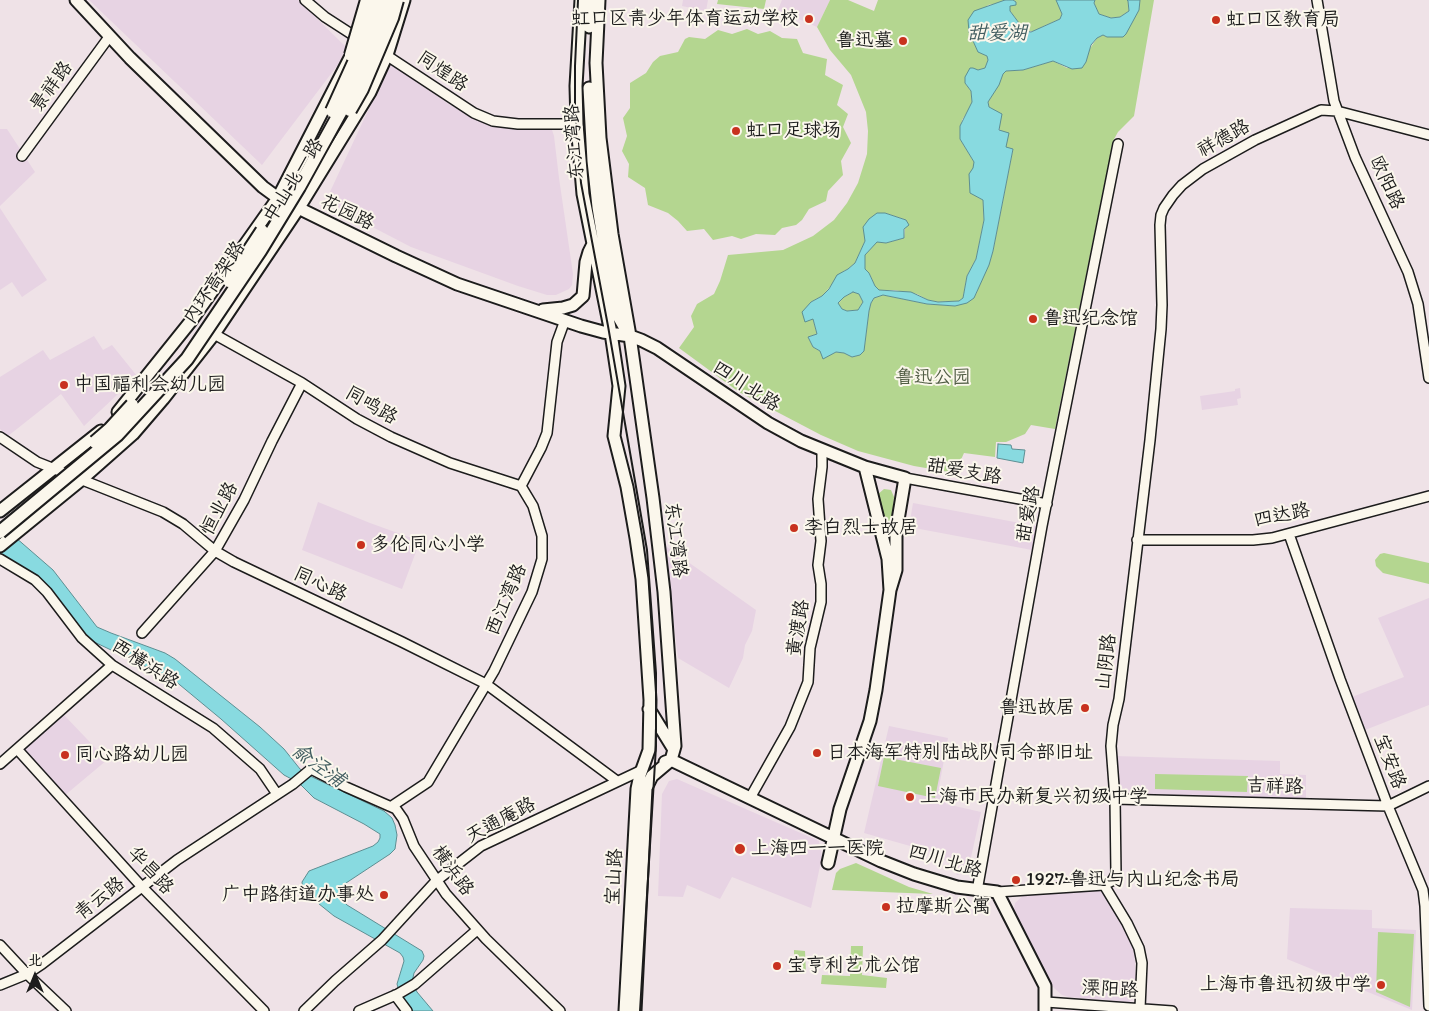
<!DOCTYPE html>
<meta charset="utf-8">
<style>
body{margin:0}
#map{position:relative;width:1429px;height:1011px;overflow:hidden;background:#efe2e7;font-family:Itim,"LXGW WenKai TC",sans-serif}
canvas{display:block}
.north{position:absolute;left:10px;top:951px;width:50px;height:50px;-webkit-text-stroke:4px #fbf7ec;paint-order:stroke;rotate:0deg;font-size:14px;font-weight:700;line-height:20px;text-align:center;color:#1c1c1c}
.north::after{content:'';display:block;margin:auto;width:18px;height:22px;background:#1c1c1c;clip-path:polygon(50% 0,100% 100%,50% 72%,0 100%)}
</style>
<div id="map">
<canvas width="1429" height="1011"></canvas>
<div class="north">北</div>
</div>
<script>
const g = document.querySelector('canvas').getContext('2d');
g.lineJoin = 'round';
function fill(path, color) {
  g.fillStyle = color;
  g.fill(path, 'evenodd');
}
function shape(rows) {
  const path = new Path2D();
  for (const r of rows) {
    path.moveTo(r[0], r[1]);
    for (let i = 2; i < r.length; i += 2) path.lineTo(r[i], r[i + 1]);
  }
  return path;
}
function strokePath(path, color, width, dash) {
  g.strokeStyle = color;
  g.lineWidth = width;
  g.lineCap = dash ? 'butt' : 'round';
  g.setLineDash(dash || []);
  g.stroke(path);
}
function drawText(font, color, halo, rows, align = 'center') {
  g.font = font + ' Itim,"LXGW WenKai TC",sans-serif';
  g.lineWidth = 4;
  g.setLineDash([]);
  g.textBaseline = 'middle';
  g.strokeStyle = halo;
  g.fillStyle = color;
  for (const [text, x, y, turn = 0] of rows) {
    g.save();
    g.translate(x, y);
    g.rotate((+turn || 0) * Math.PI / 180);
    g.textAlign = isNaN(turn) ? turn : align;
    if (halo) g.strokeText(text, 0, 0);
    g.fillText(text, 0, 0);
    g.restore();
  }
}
fill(shape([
 [89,0,298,0,349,50,262,165],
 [683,0,708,0,706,11,682,6],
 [782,0,830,0,817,27,778,10],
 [391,65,395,66,450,105,485,122,494,125,548,128,552,130,554,136,559,178,573,274,572,285,569,289,556,295,547,295,518,286,411,247,330,205,328,196,389,66],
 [0,129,7,129,35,172,0,206],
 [0,208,47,280,22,297,12,282,0,290],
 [94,336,103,350,112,345,137,376,84,426,61,394,8,436,0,429,0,377,43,350,50,360],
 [1240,388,1241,398,1237,399,1238,405,1202,410,1200,396,1235,391,1235,389],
 [318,502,370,523,420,541,402,589,302,550],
 [913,503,1036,526,1032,550,909,527],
 [664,545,756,610,752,631,745,645,743,658,729,688,678,658],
 [1429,598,1429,705,1365,730,1352,697,1404,677,1378,618],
 [64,715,107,760,64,796,24,750],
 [889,726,948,738,939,787,949,789,946,804,981,812,968,871,957,875,949,863,935,853,864,833],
 [1115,756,1280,761,1280,774,1306,775,1306,802,1119,795],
 [677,779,819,841,822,857,811,908,732,877,720,899,687,885,683,897,658,896,662,794,669,781],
 [1097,889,1105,895,1127,933,1133,949,1135,962,1135,994,1132,1000,1129,1002,1069,997,1062,995,1054,988,1013,914,1015,903,1025,894],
 [1290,908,1372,910,1372,928,1416,930,1412,1010,1287,959]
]), '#e7d3e3');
fill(shape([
 [718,0,766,0,764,9,717,4],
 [830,0,848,0,874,11,878,0,1005,0,999,3,988,5,969,32,978,51,987,56,988,60,985,68,978,70,965,83,971,91,972,102,970,108,962,120,960,139,974,162,976,196,983,200,984,220,976,259,967,276,963,298,959,301,938,302,928,300,917,294,894,290,879,290,875,286,869,273,865,269,865,255,877,241,886,243,904,238,906,220,885,213,865,235,865,241,855,263,848,269,844,271,822,296,811,302,813,319,817,334,808,337,813,347,820,351,823,358,836,352,844,353,852,357,860,355,865,343,869,311,871,303,874,298,883,295,927,304,955,306,976,294,983,276,989,264,993,251,1013,149,1006,148,994,111,989,107,988,102,1000,81,1003,74,1006,71,1023,70,1053,61,1067,68,1086,62,1089,50,1097,38,1103,35,1107,37,1139,10,1140,0,1154,0,1134,116,1118,132,1113,141,1055,429,1031,425,1025,434,1006,442,996,442,995,457,964,453,955,473,914,466,858,451,821,435,739,392,679,348,694,327,691,316,697,304,714,294,720,281,728,255,783,250,813,236,834,220,847,203,858,183,867,154,868,131,866,112,851,75,830,50,817,27],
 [1013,0,1056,0,1062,14,1060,19,1044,26,1036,31,1025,31,1010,11,1010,6,1016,2],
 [1095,0,1127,0,1128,1,1129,11,1120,17,1111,18,1099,14,1094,3],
 [747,29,758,34,770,31,782,38,797,39,803,53,827,59,825,75,843,85,837,105,848,114,843,127,851,143,841,161,843,175,828,191,826,201,809,209,802,220,796,225,782,228,775,235,756,234,741,239,732,236,713,240,704,229,687,231,678,221,668,213,648,205,645,188,628,177,629,164,622,151,627,136,623,118,630,108,630,83,646,73,653,62,660,56,678,52,685,39,689,37,705,39,718,30,732,34],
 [853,292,859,294,863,302,858,310,847,311,842,309,838,304,844,297],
 [884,489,891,490,894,497,891,529,887,532,877,495],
 [1384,553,1429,563,1429,584,1383,573,1376,566,1375,560,1380,554],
 [884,757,941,768,935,798,878,786],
 [1155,774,1248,776,1247,792,1155,789],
 [856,863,909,887,933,894,832,890,836,873,840,869],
 [1378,932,1414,934,1410,1007,1376,992],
 [851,946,863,946,862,975,887,978,886,988,821,984,822,975,850,976],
 [794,950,805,951,806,973,794,974]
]), '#b4d690');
const water = shape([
 [1005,0,1013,0,1016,2,1016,5,1010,6,1010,11,1025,31,1031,32,1060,19,1062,14,1056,0,1095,0,1094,3,1099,14,1111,18,1120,17,1129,11,1128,1,1127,0,1140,0,1139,10,1126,34,1123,37,1107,37,1103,35,1097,38,1091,45,1086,62,1082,68,1072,69,1053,61,1023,70,1006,71,1003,74,999,85,988,102,989,107,1002,114,999,130,1009,133,1006,147,1013,149,993,251,989,265,974,298,967,303,955,306,927,304,883,295,874,298,871,303,869,311,864,351,860,355,852,357,844,353,836,352,823,359,820,351,813,347,808,337,817,334,813,319,805,322,802,312,811,302,822,296,829,289,837,275,848,269,855,263,865,241,863,227,869,219,877,213,885,213,906,220,909,225,904,229,904,238,886,243,877,242,865,255,865,269,869,273,875,286,879,290,911,292,928,300,938,302,959,301,963,298,967,276,976,259,984,220,983,200,970,193,969,174,973,168,974,162,960,139,960,126,972,102,971,91,965,83,965,77,970,68,973,68,978,70,985,68,988,60,987,56,978,52,969,32,968,20,974,11,1005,0],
 [853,292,859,294,863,302,858,310,847,311,842,309,838,303,844,297,853,292],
 [998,444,1011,445,1012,449,1025,450,1023,463,997,458,998,444],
 [0,524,53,570,97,627,111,633,165,653,175,659,260,727,284,749,300,769,308,775,384,811,392,818,395,825,397,835,395,849,390,854,346,883,339,890,339,897,347,905,422,951,424,956,423,960,414,973,412,982,417,992,433,1011,410,1011,401,999,397,984,404,961,403,957,400,953,334,916,303,891,302,882,309,871,373,846,378,842,380,838,380,834,364,824,314,798,299,783,284,775,221,719,174,680,88,639,52,592,37,576,5,558,0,551,0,524]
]);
fill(water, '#88dae0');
strokePath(water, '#5d8e92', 1);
const minor = shape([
 [305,0,325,17,359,39],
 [1317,0,1334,101,1355,157,1408,272,1418,304,1429,378],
 [383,53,474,113,493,121,518,124,577,124],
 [22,156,109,37],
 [214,334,302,383,357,419,391,437,450,463,521,486],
 [0,437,37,462,163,512,183,524,215,551,234,562,402,642,486,684,617,781],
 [905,478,1047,504],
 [521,486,541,448,547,433,557,342,565,320],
 [1289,534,1340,679,1388,806,1423,890,1425,906,1429,1006],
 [1137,540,1253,540,1272,538,1429,496],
 [0,559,35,580,47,592,82,638,112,665,213,728,260,769,277,794],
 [142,633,215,551,244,500,272,441,302,383],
 [17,749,142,887,264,1011],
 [0,764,112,665],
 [750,798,790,727,808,682,810,648,821,602,821,584,818,565,821,541,818,499,822,467,822,450],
 [1115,799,1388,806,1429,786],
 [392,806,428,782,494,671,532,592,542,559,542,536,533,506,521,486],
 [1104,885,1127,923,1139,948,1142,963,1140,1008],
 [977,891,1042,526,1118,144],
 [997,892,1104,885,1112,881,1116,874,1115,799,1111,746,1113,725,1119,699,1150,440,1161,329,1162,305,1160,225,1161,215,1164,208,1173,195,1182,185,1203,169,1255,140,1321,110,1337,111,1429,135],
 [0,945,27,974,66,1011],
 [0,985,27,974,42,964,177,860,293,784,311,769,346,787,396,809,403,819,414,846,446,894,486,939,560,1011],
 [395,995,407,1011],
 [1046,1002,1172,1011],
 [304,1011,335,981,382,940,436,881,481,846,642,770],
 [359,1011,398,994,415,984,477,930]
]);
const major = shape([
 [76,0,130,58,263,187,278,198,396,256,457,284,581,326,603,332,630,336,641,340,657,348,768,423,801,441,865,467,905,478,896,532,896,570,890,590],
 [581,0,576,86,577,124,583,194,611,333,619,386,614,436,627,487,636,538,642,579,650,700,649,750,640,775,637,789,625,1011],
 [599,0,596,63,600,138,612,234,630,336,653,498,664,592,675,746,671,760,652,776,646,788,635,1011],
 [589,27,591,0],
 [589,88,593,161,598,207,614,305,618,316,626,330],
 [543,310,563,308,573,305,583,296,586,262,589,252,593,244],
 [118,412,191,321,278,198,352,54],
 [0,511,101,431],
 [0,546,81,480,133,434,163,399,214,334,298,209,370,92,387,55,404,0],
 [649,709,673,748],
 [665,762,671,760,881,861,914,874,957,887,997,892,1045,986,1045,1011],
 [828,863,840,809,870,721,876,690,890,590,888,559,865,467]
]);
strokePath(minor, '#1c1c1c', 12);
strokePath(major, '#1c1c1c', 15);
strokePath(minor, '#fbf7ec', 9);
strokePath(major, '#fbf7ec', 11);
strokePath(shape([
 [578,0,575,66,575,105,581,183,608,326,647,550,656,673,656,746,640,1011]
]), '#1c1c1c', 2);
const highwayBridge = shape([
 [351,55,367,0],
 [350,110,362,89,392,18,397,0],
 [332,111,366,36,378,0],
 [229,281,262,231],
 [95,442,110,429,132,405],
 [0,532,117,435,187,359,260,251,299,187,347,100,376,38,388,0]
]);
strokePath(highwayBridge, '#1c1c1c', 16, []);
strokePath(highwayBridge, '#fbf7ec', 12);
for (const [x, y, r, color] of [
 [809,19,5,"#c8321e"],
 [1216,20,5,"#c8321e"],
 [903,41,5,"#c8321e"],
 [736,131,5,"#c8321e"],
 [1033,319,5,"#c8321e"],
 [64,385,5,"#c8321e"],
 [794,528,5,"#c8321e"],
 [361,545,5,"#c8321e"],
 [1085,708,5,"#c8321e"],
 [817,753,5,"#c8321e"],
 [65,755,5,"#c8321e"],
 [910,797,5,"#c8321e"],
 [740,849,6,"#c8321e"],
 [1016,880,5,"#c8321e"],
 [384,895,5,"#c8321e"],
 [886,907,5,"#c8321e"],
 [777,966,5,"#c8321e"],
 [1381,985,5,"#c8321e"]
]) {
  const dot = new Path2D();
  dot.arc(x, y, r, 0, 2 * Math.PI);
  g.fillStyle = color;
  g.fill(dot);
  strokePath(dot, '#fbf7ec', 2);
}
drawText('19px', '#1c1c1c', '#fbf7ec', [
 ["虹口区青少年体育运动学校",799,19,"right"],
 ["虹口区教育局",1226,20],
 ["鲁迅墓",893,41,"right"],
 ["虹口足球场",746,131],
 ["鲁迅纪念馆",1043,319],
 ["中国福利会幼儿园",74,385],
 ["李白烈士故居",804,528],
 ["多伦同心小学",371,545],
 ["鲁迅故居",1075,708,"right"],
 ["日本海军特别陆战队司令部旧址",827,753],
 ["同心路幼儿园",75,755],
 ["上海市民办新复兴初级中学",920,797],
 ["上海四一一医院",751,849],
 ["1927·鲁迅与内山纪念书局",1026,880],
 ["广中路街道办事处",374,895,"right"],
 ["拉摩斯公寓",896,907],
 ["宝亨利艺术公馆",787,966],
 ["上海市鲁迅初级中学",1371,985,"right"]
], 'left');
drawText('19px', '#1c1c1c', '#fbf7ec', [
 ["同煌路",442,72,34],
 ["景祥路",52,87,-54],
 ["祥德路",1224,139,-29],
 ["东江湾路",575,142,-94],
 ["中山北一路",294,181,-58],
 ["欧阳路",1386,183,65],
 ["花园路",347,213,26],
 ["内环高架路",215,283,-56],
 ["四川北路",746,387,33],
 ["同鸣路",371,406,30],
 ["甜爱支路",964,472,10],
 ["恒业路",220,509,-62],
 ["甜爱路",1029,514,-79],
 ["四达路",1282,516,-11],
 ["东江湾路",675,540,83],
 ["同心路",320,585,25],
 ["西江湾路",507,600,-67],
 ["黄渡路",799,628,-81],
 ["山阴路",1107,662,-83],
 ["西横浜路",145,665,33],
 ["宝安路",1389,762,69],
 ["吉祥路",1275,787,2],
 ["天通庵路",501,821,-28],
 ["四川北路",945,862,16],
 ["华昌路",150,871,47],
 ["横浜路",452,871,54],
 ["宝山路",615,877,-87],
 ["青云路",100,899,-38],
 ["溧阳路",1110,990,3]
]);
drawText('19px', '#515d45', '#fbf7ec', [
 ["鲁迅公园",933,378]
]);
drawText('italic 20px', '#425e61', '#fbf7ec', [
 ["甜爱湖",997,34],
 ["俞泾浦",318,766,36]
]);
</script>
